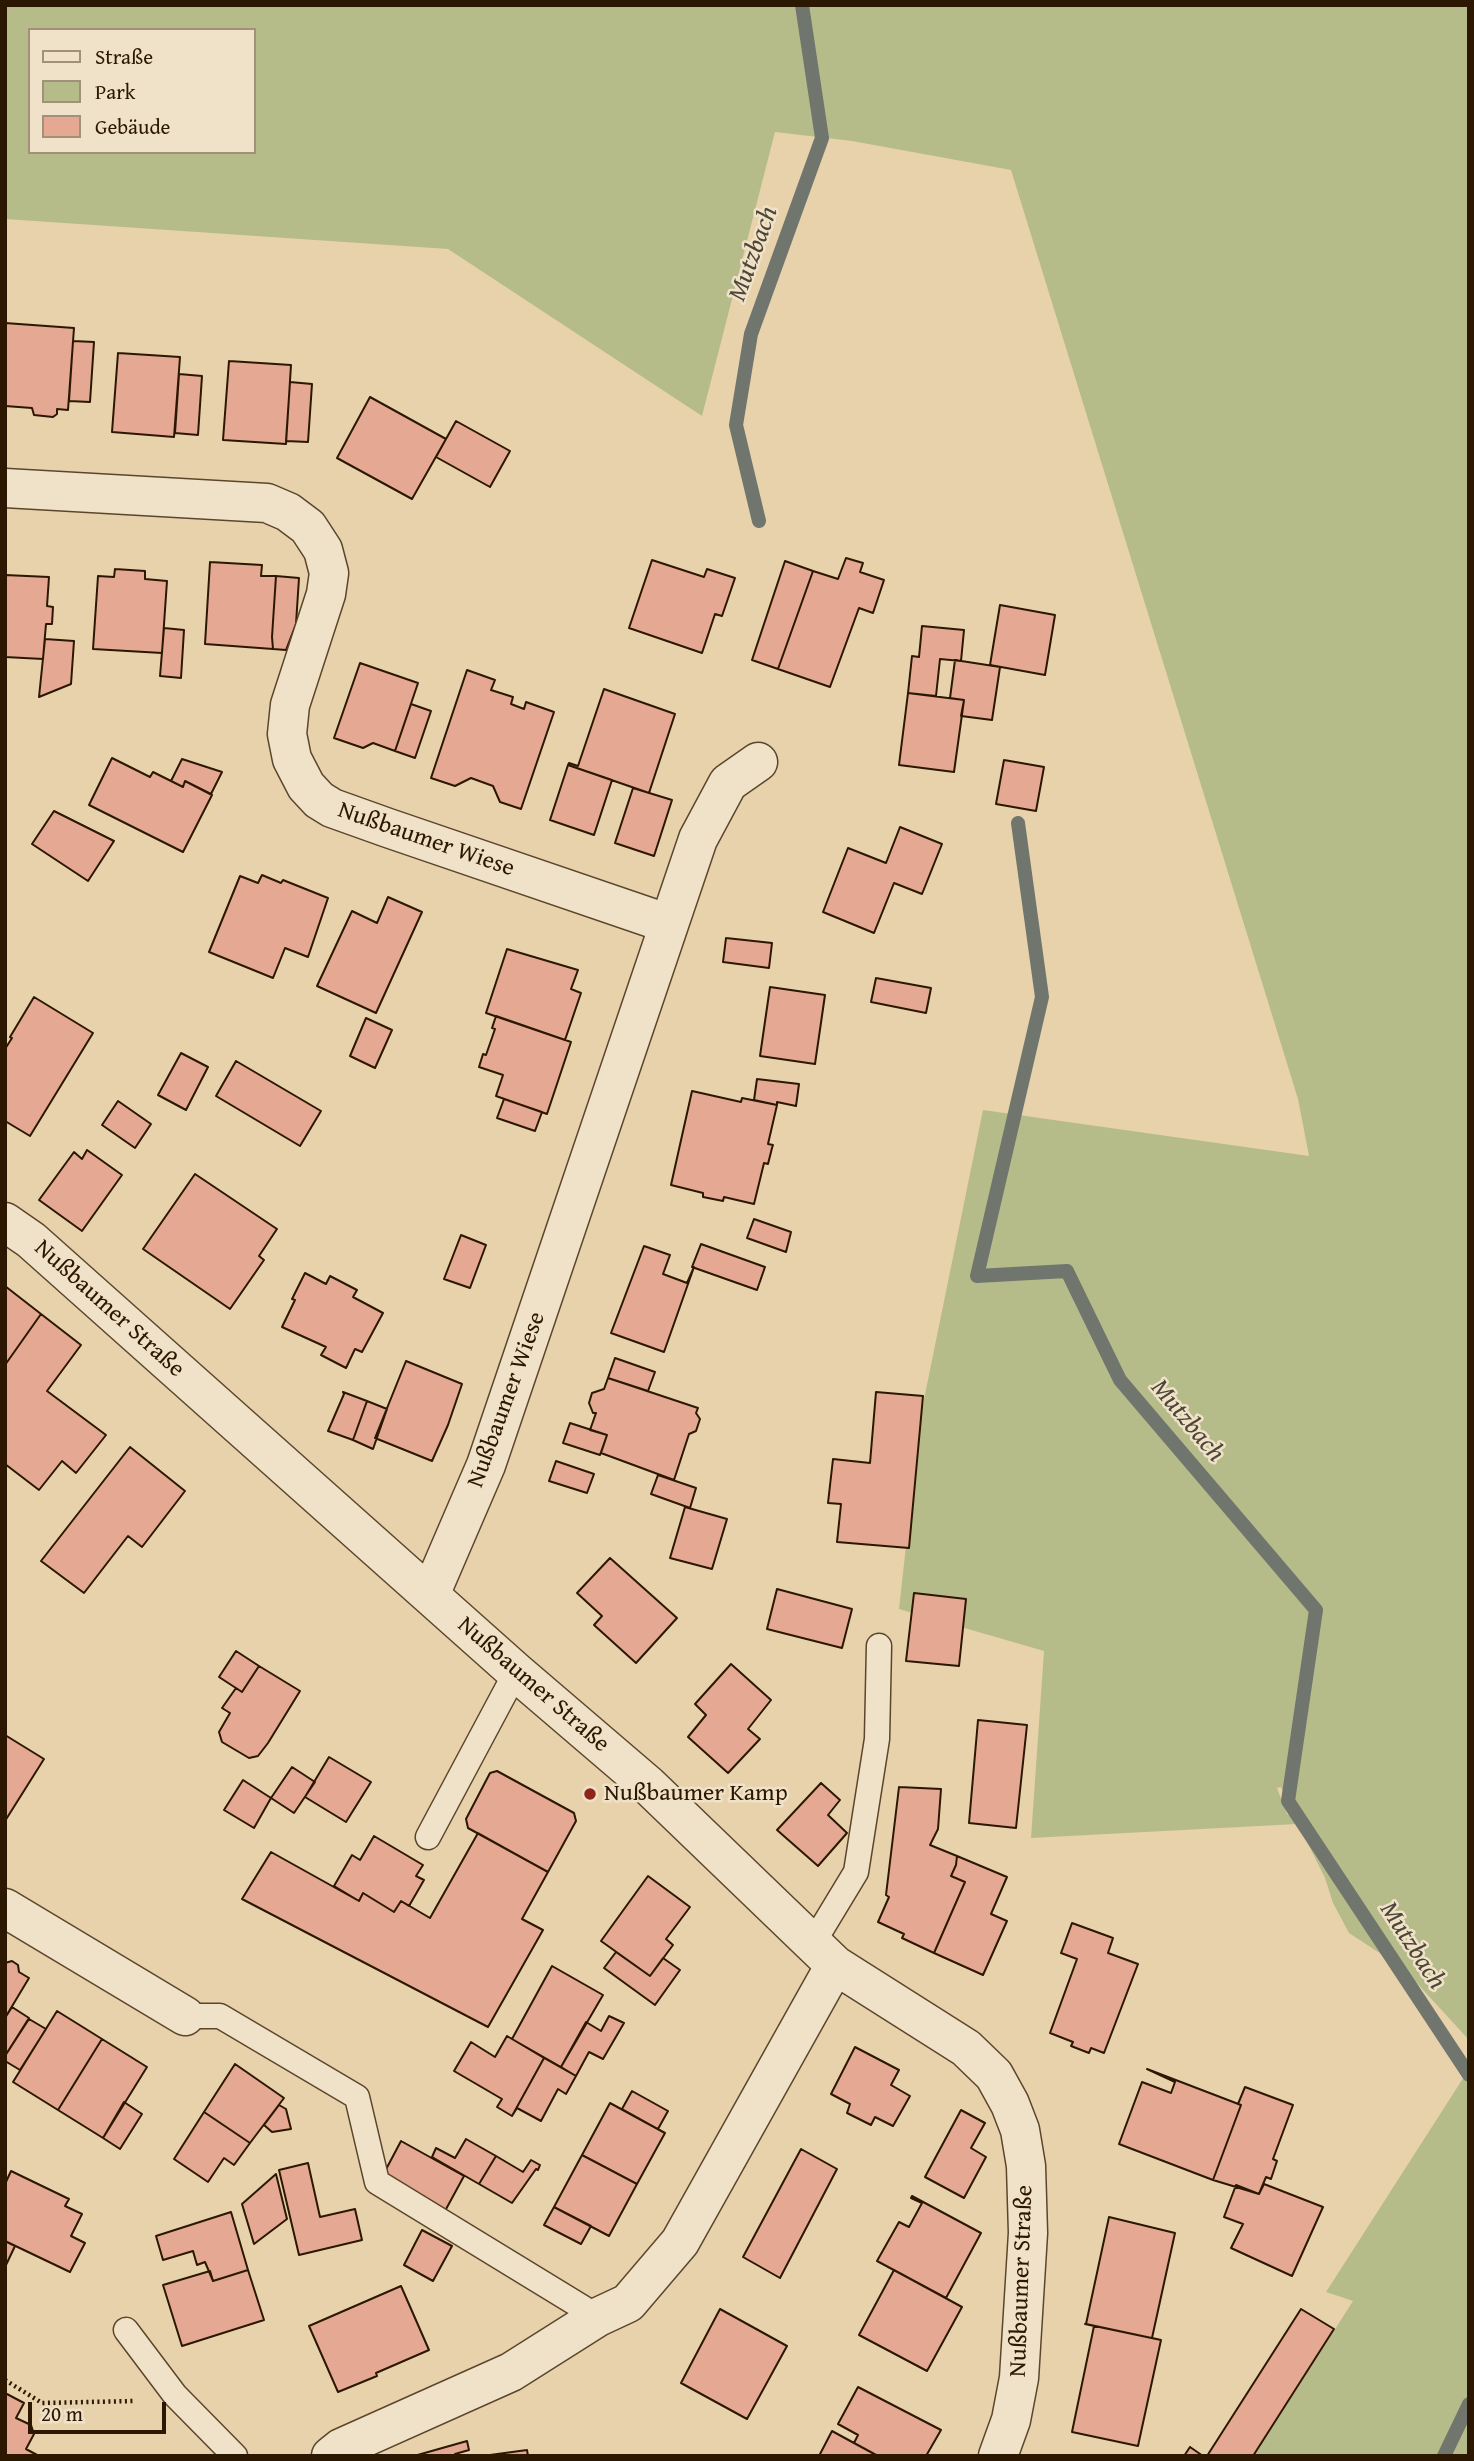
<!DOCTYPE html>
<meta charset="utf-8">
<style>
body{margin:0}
#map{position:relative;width:1474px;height:2461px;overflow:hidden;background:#e8d2ab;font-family:"Gentium Book Plus",serif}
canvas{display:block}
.frame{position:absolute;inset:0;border:7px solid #2c1802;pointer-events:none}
.legend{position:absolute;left:28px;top:28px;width:228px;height:126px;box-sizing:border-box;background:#f0e2c8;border:2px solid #a29179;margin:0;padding:9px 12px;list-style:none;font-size:21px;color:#2c1802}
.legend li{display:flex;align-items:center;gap:14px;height:35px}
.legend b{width:35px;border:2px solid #a29179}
.scale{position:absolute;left:28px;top:2402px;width:138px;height:32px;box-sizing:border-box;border:4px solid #2c1802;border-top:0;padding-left:9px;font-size:21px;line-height:24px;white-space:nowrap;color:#2c1802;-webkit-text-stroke:5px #f0e2c8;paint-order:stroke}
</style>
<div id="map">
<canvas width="1474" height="2461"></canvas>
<div class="frame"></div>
<ul class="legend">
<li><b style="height:9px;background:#f0e2c8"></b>Straße</li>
<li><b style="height:19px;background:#b6bc89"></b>Park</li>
<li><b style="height:19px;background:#e4a893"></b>Gebäude</li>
</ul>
<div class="scale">20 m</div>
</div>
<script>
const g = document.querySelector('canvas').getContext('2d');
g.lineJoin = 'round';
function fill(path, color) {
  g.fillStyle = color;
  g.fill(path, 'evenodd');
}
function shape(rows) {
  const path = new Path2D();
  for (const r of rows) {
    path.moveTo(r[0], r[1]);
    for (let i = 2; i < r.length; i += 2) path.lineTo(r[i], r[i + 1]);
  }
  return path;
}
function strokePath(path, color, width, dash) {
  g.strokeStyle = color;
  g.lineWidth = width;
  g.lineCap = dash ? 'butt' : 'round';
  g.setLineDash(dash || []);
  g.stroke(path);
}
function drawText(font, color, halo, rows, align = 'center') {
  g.font = font + ' "Gentium Book Plus",serif';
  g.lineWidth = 5;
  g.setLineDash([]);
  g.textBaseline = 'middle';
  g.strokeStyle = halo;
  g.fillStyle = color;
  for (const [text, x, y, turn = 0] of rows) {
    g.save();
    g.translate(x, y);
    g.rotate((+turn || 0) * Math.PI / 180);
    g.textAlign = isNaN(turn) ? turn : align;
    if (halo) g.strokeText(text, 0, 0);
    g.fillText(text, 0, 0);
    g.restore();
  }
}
fill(shape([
 [5,5,1469,5,1469,2040,1404,1969,1349,1933,1333,1903,1325,1878,1304,1836,1298,1816,1290,1810,1281,1787,1277,1788,1287,1814,1295,1817,1297,1824,1031,1838,1044,1651,899,1609,920,1419,983,1110,1309,1156,1298,1099,1011,170,852,141,775,132,702,416,448,249,5,219],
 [30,30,254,30,254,152,30,152],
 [1469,2069,1469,2456,1254,2456,1353,2301,1326,2292]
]), '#b6bc89');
strokePath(shape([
 [759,521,736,425,751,334,822,138,802,5],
 [1018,823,1042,997,977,1276,1067,1271,1120,1380,1316,1610,1288,1801,1469,2075],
 [1444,2456,1469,2404]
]), '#70766e', 14);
const building = shape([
 [5,323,74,328,68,410,57,409,57,414,53,417,34,415,32,408,5,406,5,323],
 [73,341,94,342,90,402,69,401,73,341],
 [118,353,180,357,174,437,112,432,118,353],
 [229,361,291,365,286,444,223,440,229,361],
 [179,374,202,376,198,435,175,433,179,374],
 [290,382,312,384,308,442,286,441,290,382],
 [370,397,446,439,412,499,337,458,370,397],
 [456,421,510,451,490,487,436,457,456,421],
 [846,558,863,563,860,572,884,580,873,613,859,608,830,687,778,669,813,571,838,579,846,558],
 [652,560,704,577,707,569,735,578,722,616,715,614,702,653,629,628,652,560],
 [785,561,813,571,778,669,752,660,785,561],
 [210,562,262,565,261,576,276,576,272,637,273,649,205,644,210,562],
 [115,569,145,571,145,579,167,581,162,653,93,649,98,576,114,577,115,569],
 [5,575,49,577,47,606,53,607,52,624,46,624,43,659,5,657,5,575],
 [276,576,299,578,296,624,286,650,273,649,272,637,276,576],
 [1000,605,1055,615,1045,675,990,665,1000,605],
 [922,626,964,630,961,661,940,659,936,696,908,693,912,656,919,657,922,626],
 [164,628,184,630,181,678,160,676,164,628],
 [45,639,74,641,71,684,39,697,45,639],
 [955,660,1000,667,992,720,961,716,964,700,950,698,955,660],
 [360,663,418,683,395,751,373,743,363,748,334,738,360,663],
 [467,670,495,680,491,690,513,697,511,704,524,709,526,702,554,712,521,809,500,802,493,786,471,778,455,786,431,778,467,670],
 [604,689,675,714,649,793,568,765,569,763,578,766,604,689],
 [908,693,964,700,954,772,899,765,908,693],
 [411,704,431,711,415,758,395,751,411,704],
 [112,758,150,777,153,772,183,787,185,781,212,795,183,852,89,805,112,758],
 [182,759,222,772,211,794,185,781,183,787,171,781,182,759],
 [1004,760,1044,767,1036,811,996,804,1004,760],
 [568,765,612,780,594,835,550,820,568,765],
 [633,788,672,800,654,856,615,843,633,788],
 [54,811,114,841,88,881,32,844,54,811],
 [900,827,942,844,922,894,894,883,874,933,823,912,848,848,886,863,900,827],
 [262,875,281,883,283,880,328,898,308,957,285,948,273,978,209,952,240,876,258,883,262,875],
 [388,897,422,912,376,1013,317,986,352,911,377,923,388,897],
 [726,938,772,943,769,968,723,962,726,938],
 [507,949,578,970,571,989,581,993,565,1040,486,1013,507,949],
 [876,978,931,988,926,1013,871,1002,876,978],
 [770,987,825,995,815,1064,760,1056,770,987],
 [34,997,93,1033,30,1136,5,1121,5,1049,12,1038,10,1037,34,997],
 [496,1016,571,1042,547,1114,496,1096,503,1075,479,1067,483,1054,486,1055,495,1029,492,1028,496,1016],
 [366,1018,392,1030,375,1068,350,1056,366,1018],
 [181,1053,208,1067,186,1110,158,1095,181,1053],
 [236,1061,321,1111,300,1146,216,1096,236,1061],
 [757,1079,799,1084,796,1106,777,1102,777,1105,754,1100,757,1079],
 [692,1091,741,1102,742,1098,777,1105,768,1144,773,1145,772,1148,768,1164,764,1163,754,1204,724,1197,723,1201,703,1197,703,1193,671,1185,692,1091],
 [504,1099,542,1112,535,1131,497,1118,504,1099],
 [118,1101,151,1124,135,1148,102,1125,118,1101],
 [87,1150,122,1175,82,1231,39,1200,74,1152,82,1159,87,1150],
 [195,1174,277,1229,259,1256,264,1260,230,1309,143,1249,195,1174],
 [754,1219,791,1232,786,1252,747,1238,754,1219],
 [461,1235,486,1245,470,1288,444,1279,461,1235],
 [701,1244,765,1267,757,1290,692,1267,701,1244],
 [644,1246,670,1255,663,1274,687,1283,694,1267,664,1352,611,1333,644,1246],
 [305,1273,326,1284,330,1276,357,1290,353,1297,383,1313,362,1352,355,1349,346,1368,321,1355,326,1347,282,1327,295,1300,292,1299,305,1273],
 [5,1286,41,1314,5,1365,5,1286],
 [41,1314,81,1345,47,1391,106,1435,76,1473,62,1461,39,1490,5,1464,5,1365,41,1314],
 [615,1358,655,1372,648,1391,608,1378,615,1358],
 [406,1361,462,1384,448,1425,432,1461,375,1438,406,1361],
 [608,1378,698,1408,696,1413,700,1419,696,1431,689,1434,674,1480,601,1453,607,1435,590,1430,596,1413,593,1413,589,1403,592,1393,604,1389,608,1378],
 [343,1392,367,1401,353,1440,328,1431,344,1394,343,1392],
 [876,1392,923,1396,909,1548,837,1542,841,1504,828,1503,833,1459,870,1463,876,1392],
 [367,1401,387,1409,373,1449,353,1440,367,1401],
 [570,1423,607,1435,600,1455,563,1443,570,1423],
 [130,1447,185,1491,142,1547,128,1536,84,1593,41,1561,130,1447],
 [556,1461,594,1474,587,1493,549,1481,556,1461],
 [658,1475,696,1488,690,1508,651,1494,658,1475],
 [685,1507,727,1519,712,1569,670,1558,685,1507],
 [610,1558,677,1618,636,1663,594,1625,602,1616,577,1593,610,1558],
 [777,1589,852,1609,842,1648,767,1629,777,1589],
 [914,1593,966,1599,959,1666,906,1661,914,1593],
 [236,1651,259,1666,242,1692,219,1677,236,1651],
 [731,1664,771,1700,748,1729,760,1739,728,1773,688,1737,706,1715,695,1704,731,1664],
 [259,1666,300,1691,268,1743,258,1756,249,1758,222,1742,219,1732,230,1713,222,1708,236,1688,242,1692,259,1666],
 [978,1720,1027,1725,1016,1828,969,1823,978,1720],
 [5,1735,44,1759,5,1821,5,1735],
 [329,1757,371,1782,346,1822,305,1797,329,1757],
 [292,1767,315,1782,294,1813,271,1798,292,1767],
 [497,1771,574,1813,576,1821,548,1872,468,1828,466,1819,490,1773,497,1771],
 [243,1780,271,1798,254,1828,224,1810,243,1780],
 [821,1783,840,1800,828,1815,847,1833,818,1866,777,1830,821,1783],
 [899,1787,941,1789,938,1829,930,1845,957,1856,956,1865,951,1876,965,1882,934,1953,902,1938,904,1934,878,1922,889,1897,886,1895,899,1787],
 [478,1833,548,1872,522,1919,543,1930,488,2027,242,1899,271,1852,359,1901,363,1893,394,1912,401,1901,430,1918,478,1833],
 [374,1836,423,1865,416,1876,424,1880,409,1906,401,1901,394,1912,363,1893,359,1901,334,1886,352,1855,360,1860,374,1836],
 [957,1856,1007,1877,991,1914,1007,1921,983,1975,934,1953,965,1882,951,1876,956,1865,957,1856],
 [648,1876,690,1907,666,1939,673,1945,650,1976,601,1941,648,1876],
 [1072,1923,1113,1938,1108,1953,1138,1964,1104,2053,1091,2048,1089,2053,1071,2046,1073,2042,1050,2033,1077,1959,1061,1953,1072,1923],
 [616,1952,650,1976,663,1958,680,1970,655,2005,604,1968,616,1952],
 [12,1961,18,1965,19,1972,29,1978,5,2018,5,1963,12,1961],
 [552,1966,603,1995,561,2067,512,2039,552,1966],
 [12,2007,29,2018,5,2056,5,2018,12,2007],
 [57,2011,102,2039,58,2110,13,2082,57,2011],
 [609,2016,624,2023,603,2059,589,2052,576,2076,561,2067,586,2022,601,2031,609,2016],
 [29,2019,46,2029,20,2070,5,2061,5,2056,29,2019],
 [507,2036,544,2058,512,2116,497,2107,502,2099,454,2071,471,2042,495,2057,507,2036],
 [102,2039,147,2067,103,2138,58,2110,102,2039],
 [855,2047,899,2070,891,2085,910,2096,893,2126,875,2117,871,2125,847,2113,850,2104,831,2094,855,2047],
 [544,2058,576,2076,566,2094,558,2089,541,2121,517,2108,512,2116,544,2058],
 [235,2064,284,2098,250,2143,204,2112,235,2064],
 [1147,2069,1241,2105,1213,2180,1119,2144,1142,2082,1171,2093,1175,2082,1147,2069],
 [1245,2087,1293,2105,1273,2159,1277,2161,1271,2179,1266,2177,1259,2194,1213,2180,1241,2105,1238,2104,1245,2087],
 [632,2091,668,2111,658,2129,622,2109,632,2091],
 [124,2102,142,2114,120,2149,103,2138,124,2102],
 [610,2103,665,2133,637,2184,582,2155,610,2103],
 [279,2105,286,2109,291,2129,272,2132,264,2125,279,2105],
 [961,2110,985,2123,971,2148,986,2157,964,2198,925,2177,961,2110],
 [204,2112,250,2143,234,2165,224,2158,208,2182,174,2159,204,2112],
 [466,2139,496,2156,479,2184,432,2157,436,2148,455,2158,466,2139],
 [401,2141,464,2176,445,2211,383,2175,401,2141],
 [801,2149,837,2169,780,2278,743,2257,801,2149],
 [582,2155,637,2184,609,2236,554,2207,582,2155],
 [496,2156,523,2172,531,2160,540,2165,538,2170,536,2169,512,2203,479,2184,496,2156],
 [308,2163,320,2217,355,2209,362,2240,299,2255,279,2170,308,2163],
 [11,2171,69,2199,65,2206,82,2214,71,2236,85,2243,70,2272,5,2241,5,2184,11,2171],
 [276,2174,287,2219,254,2244,242,2204,276,2174],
 [1264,2184,1323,2207,1292,2276,1231,2248,1243,2224,1224,2217,1236,2185,1259,2194,1264,2184],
 [912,2196,981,2233,946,2298,877,2261,899,2222,909,2227,922,2203,911,2198,912,2196],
 [554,2207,591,2226,581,2244,544,2225,554,2207],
 [231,2212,248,2270,213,2281,205,2262,197,2265,193,2251,163,2260,156,2236,231,2212],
 [1109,2217,1175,2233,1152,2338,1161,2340,1086,2324,1109,2217],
 [422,2230,452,2246,433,2281,404,2265,422,2230],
 [5,2241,15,2246,6,2265,5,2265,5,2241],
 [248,2270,264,2320,182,2346,163,2285,210,2271,213,2281,248,2270],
 [894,2270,962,2307,927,2371,859,2335,894,2270],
 [401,2286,429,2350,376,2373,377,2376,338,2392,309,2326,401,2286],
 [720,2309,787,2346,747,2419,681,2383,720,2309],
 [1301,2309,1334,2329,1253,2456,1207,2456,1301,2309],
 [1085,2324,1161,2340,1138,2446,1072,2432,1094,2326,1085,2324],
 [858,2387,941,2430,926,2456,878,2456,854,2443,858,2435,838,2424,858,2387],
 [5,2393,24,2403,16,2418,31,2425,34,2434,26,2449,39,2456,5,2456,5,2393],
 [832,2431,854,2443,878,2456,819,2456,832,2431],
 [467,2441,469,2450,455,2454,456,2456,414,2456,467,2441],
 [1190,2447,1203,2456,1184,2456,1190,2447],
 [527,2450,528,2456,490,2456,490,2455,527,2450]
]);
fill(building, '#e4a893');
strokePath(building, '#2c1802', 2);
const service = shape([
 [428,1837,516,1672],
 [813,1943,856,1872,877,1739,879,1646],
 [185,2016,220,2016,357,2097,377,2182,598,2317],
 [126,2330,175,2395,235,2456]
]);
const minor = shape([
 [5,488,267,503,288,512,308,527,323,550,329,573,326,594,290,705,287,734,292,759,306,786,319,800,332,808,388,828,669,924],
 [5,1222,31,1240,516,1672,648,1785,835,1965,966,2048,994,2075,1010,2104,1020,2130,1026,2166,1028,2233,1019,2378,1011,2420,998,2456],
 [430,1595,486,1465,698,839,728,783,758,762],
 [5,1908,185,2016],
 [331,2456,341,2448,511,2372,598,2317,628,2303,680,2242,835,1965]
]);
strokePath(service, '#5b462c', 27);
strokePath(minor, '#5b462c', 41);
strokePath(shape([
 [5,2380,42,2403,134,2401]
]), '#2c1802', 4.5, [2, 3.5]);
strokePath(service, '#f0e2c8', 24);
strokePath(minor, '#f0e2c8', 38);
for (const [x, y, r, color] of [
 [590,1794,7,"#8f2418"]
]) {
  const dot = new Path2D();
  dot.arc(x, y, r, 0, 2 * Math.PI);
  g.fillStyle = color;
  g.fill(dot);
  strokePath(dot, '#f0e2c8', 2.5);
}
drawText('24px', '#2c1802', '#f0e2c8', [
 ["Nußbaumer Wiese",426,840,19],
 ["Nußbaumer Straße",109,1309,42],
 ["Nußbaumer Wiese",507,1400,-70],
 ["Nußbaumer Straße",533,1685,41],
 ["Nußbaumer Straße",1022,2281,-88]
]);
drawText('24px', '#2c1802', '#f0e2c8', [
 ["Nußbaumer Kamp",604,1794]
], 'left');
drawText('italic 26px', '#4e4738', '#f0e2c8', [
 ["Mutzbach",754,254,-70],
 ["Mutzbach",1187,1421,50],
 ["Mutzbach",1412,1946,57]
]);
</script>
